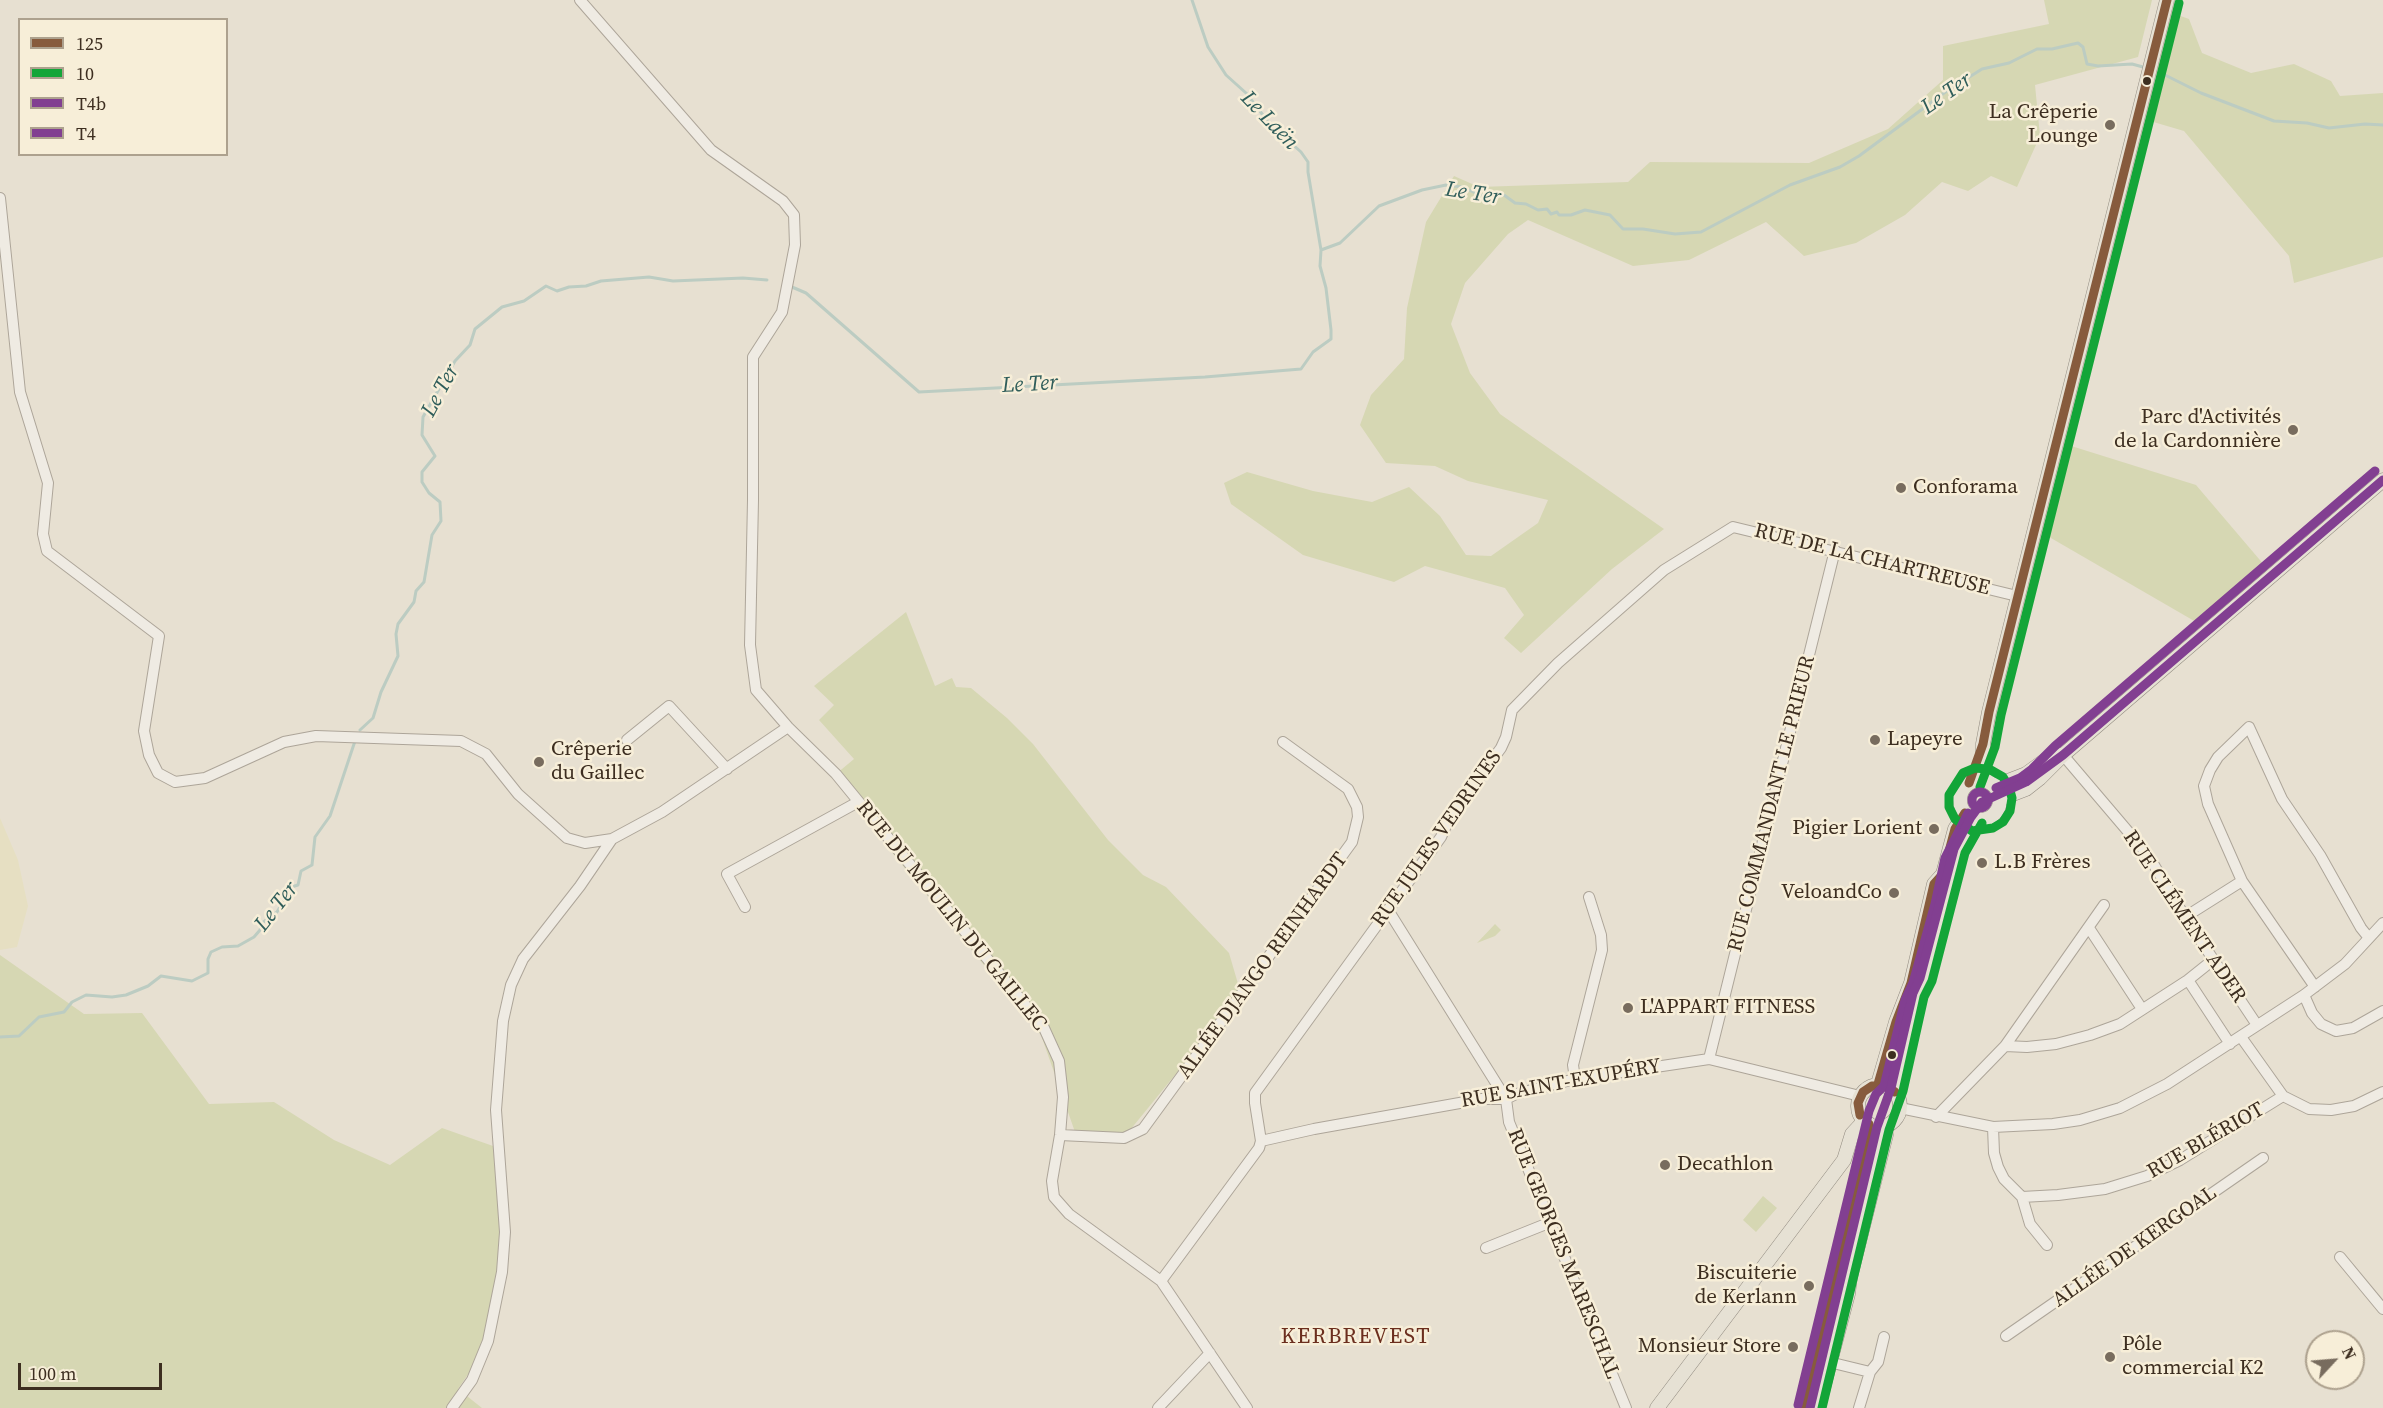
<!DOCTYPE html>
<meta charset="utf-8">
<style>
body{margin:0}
#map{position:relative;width:2383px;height:1408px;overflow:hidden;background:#e7e0d1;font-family:"Source Serif 4",serif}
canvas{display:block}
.legend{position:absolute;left:18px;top:18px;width:210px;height:138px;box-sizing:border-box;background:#f7eed8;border:2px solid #ada18e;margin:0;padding:8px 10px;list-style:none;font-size:18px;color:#3d2e20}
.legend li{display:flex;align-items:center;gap:12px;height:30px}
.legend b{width:30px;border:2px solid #ada18e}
.north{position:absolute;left:2305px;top:1330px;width:60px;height:60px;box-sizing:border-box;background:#f7eed8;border:2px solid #ada18e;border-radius:50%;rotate:64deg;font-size:16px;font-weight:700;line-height:24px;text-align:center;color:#3d2e20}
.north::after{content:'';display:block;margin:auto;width:21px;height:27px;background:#786c5e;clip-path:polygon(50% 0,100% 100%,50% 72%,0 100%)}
.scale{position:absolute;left:18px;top:1363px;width:144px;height:27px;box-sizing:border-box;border:3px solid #3d2e20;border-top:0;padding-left:8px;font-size:18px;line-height:21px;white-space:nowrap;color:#3d2e20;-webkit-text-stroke:4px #f7eed8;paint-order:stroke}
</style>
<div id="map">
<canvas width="2383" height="1408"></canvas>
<ul class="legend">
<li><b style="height:8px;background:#875b3d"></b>125</li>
<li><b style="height:8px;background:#13a538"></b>10</li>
<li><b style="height:8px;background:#823f91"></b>T4b</li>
<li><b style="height:8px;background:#823f91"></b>T4</li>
</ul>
<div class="north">N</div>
<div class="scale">100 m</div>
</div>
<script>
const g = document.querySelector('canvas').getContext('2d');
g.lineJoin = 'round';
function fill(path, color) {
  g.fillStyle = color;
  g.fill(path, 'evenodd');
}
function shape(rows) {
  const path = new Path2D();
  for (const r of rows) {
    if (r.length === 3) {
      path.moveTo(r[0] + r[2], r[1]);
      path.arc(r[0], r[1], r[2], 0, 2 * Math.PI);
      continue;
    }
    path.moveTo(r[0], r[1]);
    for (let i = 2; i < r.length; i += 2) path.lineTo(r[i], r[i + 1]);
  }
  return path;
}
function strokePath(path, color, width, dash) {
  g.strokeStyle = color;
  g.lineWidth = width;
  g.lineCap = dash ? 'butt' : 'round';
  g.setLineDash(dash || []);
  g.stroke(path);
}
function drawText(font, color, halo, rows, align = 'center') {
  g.font = font + ' "Source Serif 4",serif';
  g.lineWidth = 5;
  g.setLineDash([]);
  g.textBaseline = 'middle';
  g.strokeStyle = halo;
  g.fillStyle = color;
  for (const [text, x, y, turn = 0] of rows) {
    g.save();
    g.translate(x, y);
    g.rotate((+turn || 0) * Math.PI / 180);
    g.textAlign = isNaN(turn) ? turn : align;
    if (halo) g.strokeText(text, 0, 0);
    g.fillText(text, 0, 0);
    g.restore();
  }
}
fill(shape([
 [0,818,18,860,28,906,17,947,0,950]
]), '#e6dfc2');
fill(shape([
 [2044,0,2152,0,2138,57,2035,85,2040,136,2017,187,1991,176,1968,191,1942,182,1905,215,1856,243,1804,256,1766,222,1689,260,1633,266,1528,220,1508,234,1465,283,1451,324,1470,373,1500,414,1664,529,1612,569,1521,653,1504,638,1524,615,1505,588,1425,566,1394,582,1303,555,1231,504,1224,483,1247,472,1313,491,1372,502,1409,487,1440,516,1466,555,1491,556,1538,523,1548,500,1468,481,1435,466,1386,463,1360,425,1371,395,1404,359,1407,308,1426,222,1454,176,1479,187,1628,182,1650,162,1809,163,1888,129,1943,80,1943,46,2049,24],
 [2175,14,2189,19,2202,53,2251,73,2294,64,2331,81,2340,96,2383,93,2383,257,2294,283,2289,256,2184,131,2150,121],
 [2068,445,2196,485,2265,566,2220,613,2196,622,2044,534],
 [906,612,935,686,952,678,956,687,971,688,1007,718,1033,744,1108,840,1143,875,1166,887,1229,953,1241,994,1126,1135,1075,1132,1041,1035,890,850,836,774,854,759,819,720,834,705,814,686],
 [1495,924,1501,930,1495,936,1477,943],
 [0,955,84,1014,142,1013,209,1104,274,1102,334,1140,390,1165,442,1128,493,1146,500,1214,498,1273,483,1340,473,1367,458,1389,482,1408,0,1408],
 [1763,1196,1777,1208,1756,1232,1743,1220]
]), '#d6d7b3');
strokePath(shape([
 [2161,73,2201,93,2274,121,2307,123,2329,128,2365,124,2383,125],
 [1321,250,1340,243,1379,206,1422,190,1446,185,1462,187,1480,195,1504,195,1515,203,1526,204,1538,210,1547,209,1551,214,1557,212,1559,215,1571,215,1585,210,1610,215,1623,229,1643,229,1675,234,1701,232,1790,185,1840,167,1859,156,1944,93,1982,69,2009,63,2037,49,2052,49,2078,43,2083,47,2087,64,2098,66,2132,64,2143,67],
 [792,287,806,293,919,392,1205,377,1301,369,1313,352,1331,339,1331,330,1326,288,1320,266,1321,250,1308,172,1308,162,1301,152,1269,123,1246,93,1226,75,1208,47,1192,0],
 [360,730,373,718,381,692,398,656,396,634,398,624,414,602,416,591,424,582,432,535,441,521,440,502,429,493,422,482,422,472,435,456,422,435,423,417,455,361,470,345,475,329,502,307,524,301,546,286,557,291,569,287,586,286,601,281,649,277,673,281,743,278,767,280],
 [0,1037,19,1036,39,1017,64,1012,72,1002,86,995,112,997,126,995,148,986,161,976,192,981,208,973,208,959,211,952,222,947,238,946,254,937,260,930,262,923,277,912,283,902,288,888,298,885,301,871,312,865,315,837,330,816,355,741]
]), '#bcccc2', 3);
const minor = shape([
 [580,0,711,150,783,201,794,215,795,245,782,312,753,357,753,500,750,645,756,690,788,727,836,774,1044,1028,1059,1061,1063,1097,1060,1135,1052,1181,1054,1197,1069,1214,1161,1281,1247,1408],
 [0,198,20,392,48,483,43,534,47,551,159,636,144,731,149,755,158,773,175,782,205,778,284,742,316,736,461,741,486,754,518,794,567,838,585,843,612,839],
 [627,740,669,706,727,769],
 [2063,755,2148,855,2185,917,2257,1025],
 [745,907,727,874,858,802],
 [1388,910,1506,1099],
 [2185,917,2242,881],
 [2089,928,2142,1009],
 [2188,980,2230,1044],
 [2315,987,2242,881,2208,804,2204,786,2210,770,2218,757,2249,727,2282,799,2320,855,2361,928,2369,938],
 [2304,995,2312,1013,2321,1024,2336,1031,2353,1028,2383,1011],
 [2241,1037,2283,1096,2309,1109,2331,1110,2354,1106,2383,1092],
 [2005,1046,2027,1047,2056,1044,2090,1035,2120,1024,2188,980,2213,960],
 [1709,1059,1835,550],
 [1575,1079,1573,1065,1602,950,1601,935,1589,897],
 [1506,1099,1509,1122,1626,1408],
 [1900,1108,1993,1127,2053,1124,2080,1120,2120,1108,2167,1084,2304,995,2345,964,2383,923],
 [1936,1117,2005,1046,2104,905],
 [1993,1127,1994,1153,1998,1167,2004,1179,2022,1197,2030,1224,2047,1245],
 [1060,1135,1124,1138,1143,1129,1352,842,1358,817,1357,807,1348,789,1283,742],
 [1261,1141,1314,1129,1482,1099,1506,1099,1516,1094,1575,1079,1709,1059,1860,1096],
 [2022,1197,2058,1195,2105,1189,2147,1176,2180,1160,2283,1096],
 [1486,1248,1551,1222],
 [2340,1257,2383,1309],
 [1161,1281,1259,1148,1261,1141,1255,1103,1255,1093,1441,837,1450,817,1501,748,1506,737,1512,710,1558,663,1664,570,1733,527,2017,596],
 [2006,1336,2263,1158],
 [1829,1362,1870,1372],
 [452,1408,472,1380,488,1341,502,1272,505,1232,496,1110,503,1021,511,985,523,959,580,886,612,839,662,812,788,727],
 [1158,1408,1210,1353],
 [1859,1408,1870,1372,1878,1362,1884,1337]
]);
const major = shape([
 [1980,800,20],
 [1986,781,1983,771,1983,744,1989,712,2167,0],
 [1995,786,2026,774,2051,756,2061,755],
 [2000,799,2026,789,2040,778,2063,755,2383,480],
 [1878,1084,1896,1022,1911,983,1934,884,1943,874,1955,829,1965,813],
 [1879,1106,21],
 [1895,1092,1917,1003,1924,987,1947,907,1956,861,1979,819],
 [1657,1408,1844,1160,1852,1134,1864,1121],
 [1803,1408,1829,1295,1837,1273,1855,1200,1869,1124],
 [1818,1408,1848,1294,1850,1278,1886,1135,1885,1126]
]);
strokePath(minor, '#ada599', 12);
strokePath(major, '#928b80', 15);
strokePath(minor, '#efebe3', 10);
strokePath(major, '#e6e1d4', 14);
strokePath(shape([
 [1969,783,1983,744,1989,712,2167,0],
 [1878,1084,1896,1022,1911,983,1934,884,1943,874,1955,829,1965,813],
 [1860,1115,1858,1103,1863,1092,1872,1086,1883,1085,1895,1092],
 [1803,1408,1829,1295,1837,1273,1855,1200,1869,1124]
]), '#875b3d', 9);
strokePath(shape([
 [1987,769,1975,768,1963,773,1949,795,1949,807,1955,819,1972,831,1993,828,2003,822,2010,811,2012,798,2009,787,2003,777,1989,769],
 [1980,787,1995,747,2001,715,2179,3],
 [1822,1408,1889,1130,1903,1091,1924,997,1932,981,1965,853,1982,823]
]), '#13a538', 9);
strokePath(shape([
 [1996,788,2020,778,2032,769,2055,746,2375,471],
 [1980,800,8],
 [1798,1405,1869,1111,1876,1094,1884,1086,1905,1000,1913,983,1935,904,1945,858,1968,813]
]), '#823f91', 9);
strokePath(shape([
 [1810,1408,1877,1127,1891,1088,1913,993,1920,978,1954,849,1971,817,1982,802,2026,782,2063,755,2383,480]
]), '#823f91', 9);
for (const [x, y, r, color] of [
 [2147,81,5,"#3d2e20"],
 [2110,125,6,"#786c5e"],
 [2293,430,6,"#786c5e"],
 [1901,488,6,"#786c5e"],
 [1875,740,6,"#786c5e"],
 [539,762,6,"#786c5e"],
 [1934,829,6,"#786c5e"],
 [1982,863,6,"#786c5e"],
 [1894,893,6,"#786c5e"],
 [1628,1008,6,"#786c5e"],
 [1892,1055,5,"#3d2e20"],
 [1665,1165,6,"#786c5e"],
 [1809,1286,6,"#786c5e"],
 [1793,1347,6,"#786c5e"],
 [2110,1357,6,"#786c5e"]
]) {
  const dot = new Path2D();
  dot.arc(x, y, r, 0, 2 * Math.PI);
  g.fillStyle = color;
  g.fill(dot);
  strokePath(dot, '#f7eed8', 2);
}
drawText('21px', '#3d2e20', '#f7eed8', [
 ["La Crêperie",2098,113,"right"],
 ["Lounge",2098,137,"right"],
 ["Parc d'Activités",2281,418,"right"],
 ["de la Cardonnière",2281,442,"right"],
 ["Conforama",1913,488],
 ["Lapeyre",1887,740],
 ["Crêperie",551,750],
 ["du Gaillec",551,774],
 ["Pigier Lorient",1922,829,"right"],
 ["L.B Frères",1994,863],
 ["VeloandCo",1882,893,"right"],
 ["L'APPART FITNESS",1640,1008],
 ["Decathlon",1677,1165],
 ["Biscuiterie",1797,1274,"right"],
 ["de Kerlann",1797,1298,"right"],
 ["Pôle",2122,1345],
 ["commercial K2",2122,1369],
 ["Monsieur Store",1781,1347,"right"]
], 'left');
drawText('21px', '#3d2e20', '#f7eed8', [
 ["RUE DE LA CHARTREUSE",1872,560,14],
 ["RUE COMMANDANT LE PRIEUR",1772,804,-76],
 ["RUE JULES VEDRINES",1437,839,-55],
 ["RUE DU MOULIN DU GAILLEC",951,916,51],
 ["RUE CLÉMENT ADER",2184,917,56],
 ["ALLÉE DJANGO REINHARDT",1263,966,-54],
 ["RUE SAINT-EXUPÉRY",1561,1084,-10],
 ["RUE BLÉRIOT",2206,1141,-30],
 ["ALLÉE DE KERGOAL",2135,1247,-35],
 ["RUE GEORGES MARESCHAL",1563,1254,68]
]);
drawText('italic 22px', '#2f5d5a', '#f7eed8', [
 ["Le Ter",1947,94,-35],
 ["Le Laën",1269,121,46],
 ["Le Ter",1473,194,9],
 ["Le Ter",1030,385,-3],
 ["Le Ter",441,391,-62],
 ["Le Ter",277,907,-52]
]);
g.letterSpacing = '1.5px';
drawText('22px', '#6b2e1e', '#f7eed8', [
 ["KERBREVEST",1356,1337]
]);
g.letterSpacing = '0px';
</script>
